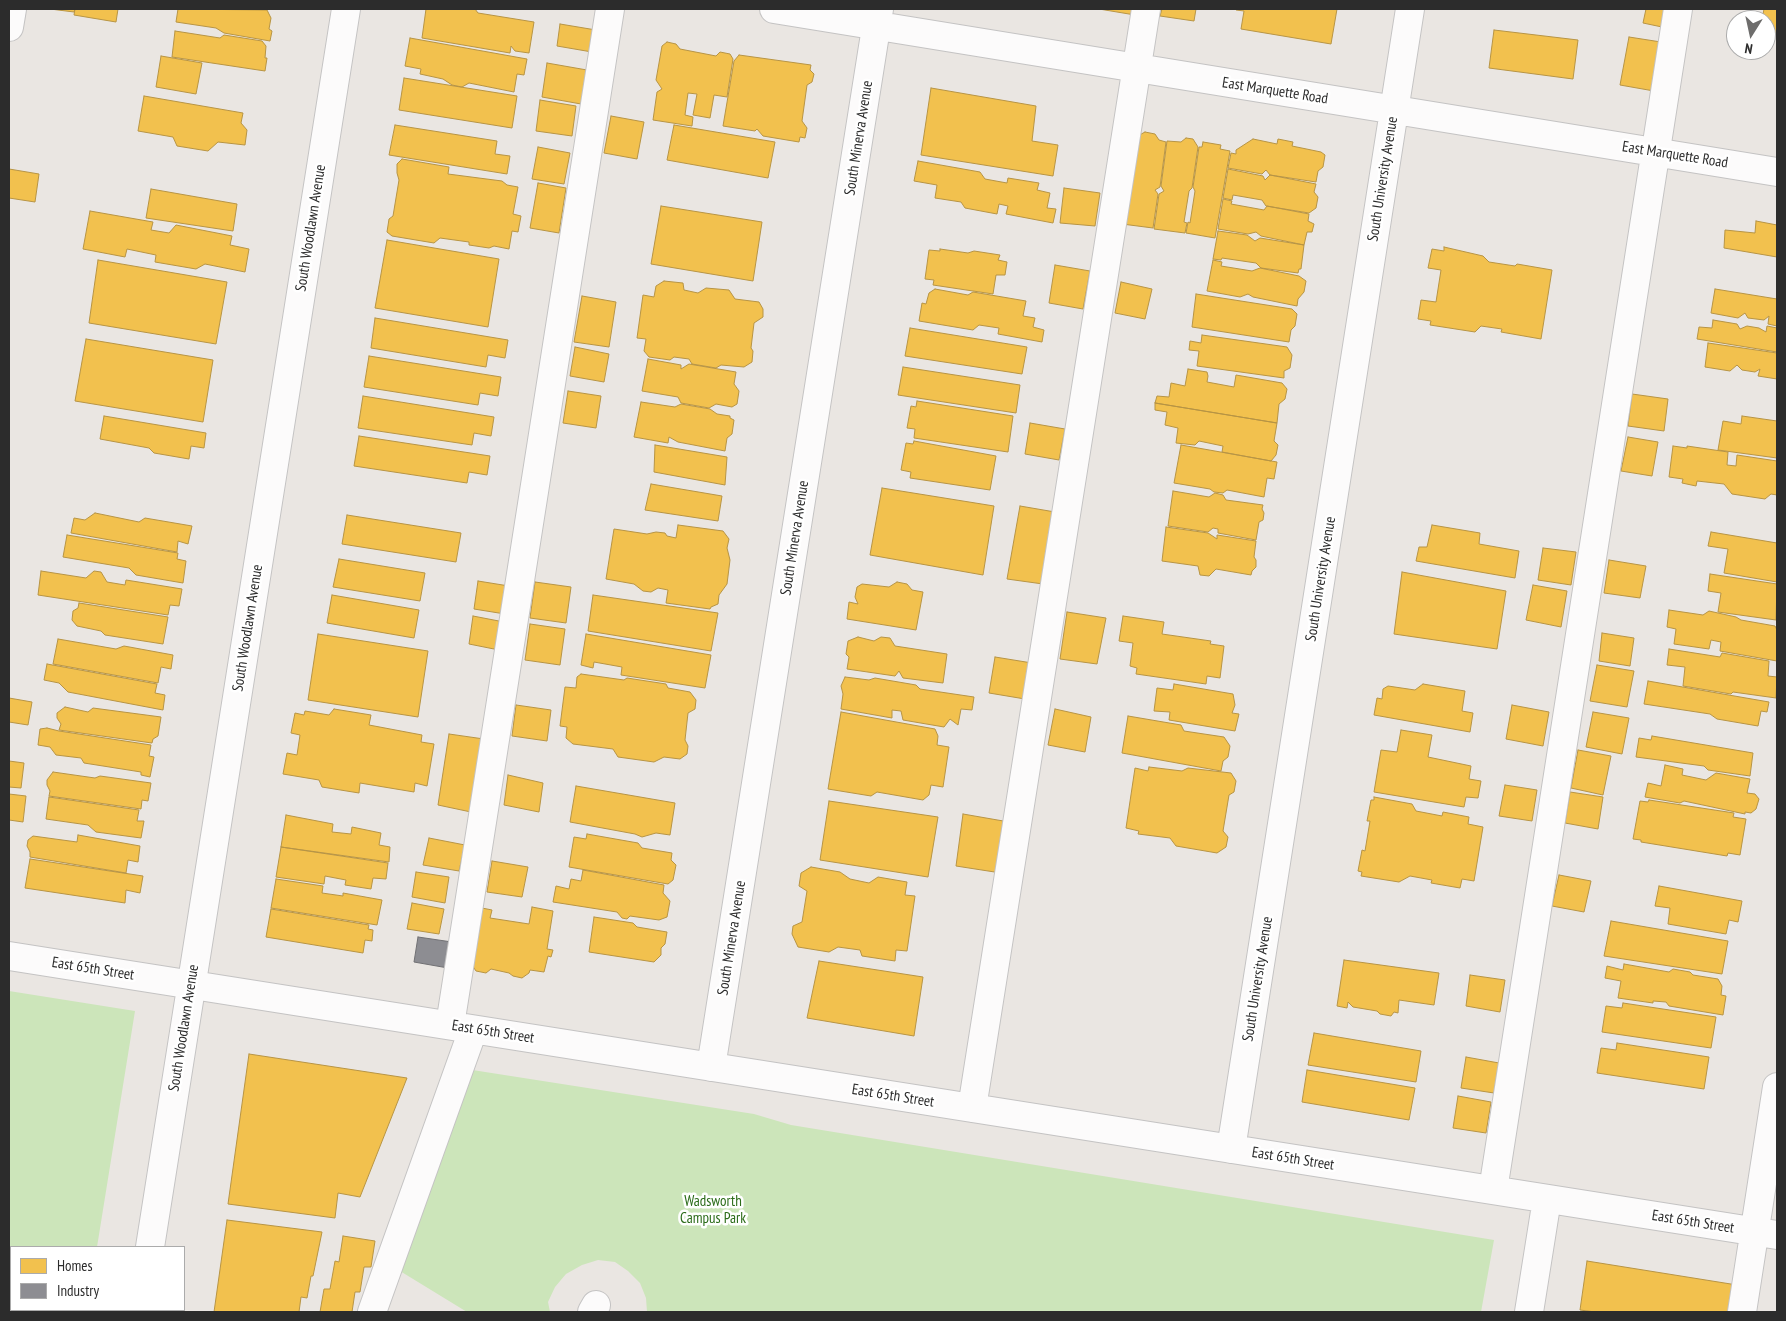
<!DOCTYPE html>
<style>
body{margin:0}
#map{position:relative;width:1786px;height:1321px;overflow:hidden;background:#eae6e2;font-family:"PT Sans Narrow",sans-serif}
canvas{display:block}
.frame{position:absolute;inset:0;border:10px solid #2c2c2c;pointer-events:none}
.legend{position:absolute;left:10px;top:1246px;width:175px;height:65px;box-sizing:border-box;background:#fff;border:1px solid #ababab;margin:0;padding:6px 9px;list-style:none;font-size:15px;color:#2c2c2c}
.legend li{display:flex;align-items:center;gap:10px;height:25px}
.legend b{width:25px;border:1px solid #ababab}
.north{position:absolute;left:1726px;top:10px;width:50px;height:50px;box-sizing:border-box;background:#fff;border:1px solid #ababab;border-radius:50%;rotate:190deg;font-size:14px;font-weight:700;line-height:20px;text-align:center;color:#2c2c2c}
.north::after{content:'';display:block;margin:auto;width:18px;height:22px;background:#6e6d6c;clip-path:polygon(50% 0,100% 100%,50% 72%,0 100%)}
</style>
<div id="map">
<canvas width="1786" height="1321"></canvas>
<div class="frame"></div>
<ul class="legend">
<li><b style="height:14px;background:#f2c14e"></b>Homes</li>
<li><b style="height:14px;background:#8d8d92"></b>Industry</li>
</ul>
<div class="north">N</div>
</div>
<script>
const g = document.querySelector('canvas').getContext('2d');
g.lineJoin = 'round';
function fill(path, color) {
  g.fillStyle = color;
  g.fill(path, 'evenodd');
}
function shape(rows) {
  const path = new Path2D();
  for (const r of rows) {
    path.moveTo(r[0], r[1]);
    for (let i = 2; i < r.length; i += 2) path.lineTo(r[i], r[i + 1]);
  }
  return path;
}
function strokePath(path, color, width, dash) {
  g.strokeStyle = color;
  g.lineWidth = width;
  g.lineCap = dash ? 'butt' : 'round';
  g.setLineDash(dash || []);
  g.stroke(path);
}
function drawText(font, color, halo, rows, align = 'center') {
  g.font = font + ' "PT Sans Narrow",sans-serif';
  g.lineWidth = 5;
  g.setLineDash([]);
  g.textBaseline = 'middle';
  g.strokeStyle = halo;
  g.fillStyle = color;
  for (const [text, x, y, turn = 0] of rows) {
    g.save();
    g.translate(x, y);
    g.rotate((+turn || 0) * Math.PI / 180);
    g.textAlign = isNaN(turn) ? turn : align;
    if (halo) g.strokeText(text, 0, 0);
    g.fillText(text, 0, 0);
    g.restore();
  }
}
fill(shape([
 [9,991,135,1011,97,1247,11,1247,11,1310,87,1310,86,1312,9,1312],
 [466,1069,754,1114,791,1125,1494,1240,1481,1312,647,1312,646,1298,640,1283,628,1271,615,1262,598,1260,582,1265,566,1274,555,1287,548,1302,550,1312,467,1312,400,1271]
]), '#cce5ba');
const homes = shape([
 [50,9,75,9,74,12,50,9],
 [75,9,118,9,116,22,74,15,75,9],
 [178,9,267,10,271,18,269,29,272,31,270,41,224,33,216,28,176,22,178,9],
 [426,9,475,9,478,13,534,22,529,53,515,51,511,46,510,53,422,38,426,9],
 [1099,9,1136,9,1135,15,1099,9],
 [1162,9,1196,9,1194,21,1160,16,1162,9],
 [1237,9,1337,9,1331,44,1241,29,1244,11,1236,10,1237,9],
 [1646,9,1665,9,1662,27,1643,23,1646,9],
 [1764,9,1777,9,1777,33,1766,31,1766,20,1762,20,1764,9],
 [560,24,596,30,592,52,557,46,560,24],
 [1494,30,1578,40,1573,79,1489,68,1494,30],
 [175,31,220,38,224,35,262,41,266,46,265,58,267,58,265,71,172,57,175,31],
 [1629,37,1661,42,1654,91,1620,85,1629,37],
 [410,38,527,59,524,75,517,74,514,92,469,83,462,87,452,85,443,79,420,74,421,69,405,66,410,38],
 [667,42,676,44,680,49,716,56,720,52,730,54,733,59,727,97,714,95,710,118,693,115,697,94,688,93,685,115,693,117,692,126,653,120,657,92,662,89,656,80,662,46,667,42],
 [739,55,811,65,810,70,814,74,812,82,807,85,802,121,807,128,805,138,800,137,799,142,763,136,757,129,755,131,723,126,734,61,739,55],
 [161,56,202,63,196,94,156,87,161,56],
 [547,63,587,70,581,104,542,97,547,63],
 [404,78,517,96,512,128,399,110,404,78],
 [931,88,1036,106,1032,141,1058,145,1053,176,921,155,931,88],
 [144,96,243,113,241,123,247,130,245,145,218,142,208,151,177,146,173,137,138,131,144,96],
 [540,100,576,106,572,136,536,131,540,100],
 [611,116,644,122,637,159,604,153,611,116],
 [395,125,497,141,495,154,510,156,507,174,389,155,395,125],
 [674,125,775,142,768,178,667,160,674,125],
 [1145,132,1155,134,1159,140,1166,142,1160,187,1155,190,1158,194,1153,228,1122,224,1136,137,1145,132],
 [1186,138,1193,139,1198,147,1192,188,1189,191,1184,222,1187,223,1185,233,1154,229,1159,194,1164,191,1161,186,1167,141,1181,142,1186,138],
 [1253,139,1277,144,1278,139,1293,142,1292,146,1321,152,1325,155,1323,167,1318,171,1316,182,1270,175,1266,170,1262,174,1228,168,1231,153,1236,154,1236,150,1253,139],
 [1203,142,1221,145,1220,149,1230,151,1215,238,1186,233,1188,222,1190,223,1195,191,1193,187,1199,147,1202,147,1203,142],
 [538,147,570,153,564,184,532,179,538,147],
 [402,159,449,167,448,174,502,181,507,185,518,187,513,214,521,216,518,232,512,231,509,249,494,246,489,248,469,245,469,242,440,238,434,243,392,236,387,232,389,219,393,216,399,180,397,173,397,164,402,159],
 [918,161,980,172,985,179,1007,183,1008,178,1039,183,1037,190,1050,193,1047,208,1056,209,1053,223,1006,214,1008,206,999,204,997,214,965,208,961,202,935,198,937,185,914,181,918,161],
 [9,169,39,174,35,202,9,198,9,169],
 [1228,169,1263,176,1265,180,1270,175,1316,184,1314,192,1318,197,1316,208,1309,213,1266,206,1262,200,1233,195,1232,200,1223,198,1228,169],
 [538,183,566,188,559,233,530,228,538,183],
 [1064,188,1100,193,1095,226,1060,223,1064,188],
 [151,189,237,204,233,231,146,218,151,189],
 [1223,199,1232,201,1231,204,1264,210,1267,206,1309,214,1308,221,1314,224,1312,232,1307,232,1304,245,1261,236,1256,232,1248,234,1218,229,1223,199],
 [661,206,762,222,753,281,651,264,661,206],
 [90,211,153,222,151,230,169,233,176,225,232,236,230,245,249,249,245,272,205,264,196,269,155,262,156,255,127,249,125,257,83,249,90,211],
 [1756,221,1777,225,1777,257,1724,248,1725,230,1755,233,1756,221],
 [1218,231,1247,235,1255,241,1260,238,1304,245,1301,269,1299,269,1298,273,1261,268,1256,263,1222,258,1221,260,1213,259,1218,231],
 [387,240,499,259,488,327,375,308,387,240],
 [1444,247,1483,256,1489,262,1515,266,1517,264,1552,270,1541,339,1501,332,1502,329,1481,326,1475,332,1430,325,1431,321,1418,319,1421,300,1436,302,1441,270,1428,268,1432,249,1444,251,1444,247],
 [940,249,968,253,974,251,1000,255,998,260,1007,262,1005,275,996,275,993,294,933,285,934,280,925,279,929,250,940,251,940,249],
 [98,260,227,282,216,344,89,323,98,260],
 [1213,260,1222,262,1221,266,1252,271,1260,268,1299,276,1306,281,1304,292,1298,299,1297,306,1253,297,1248,294,1240,297,1207,291,1213,260],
 [1055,265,1090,271,1083,309,1049,303,1055,265],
 [664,281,683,283,684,290,698,293,706,288,729,290,735,299,759,302,763,309,763,317,754,323,751,348,753,351,752,362,744,367,721,365,716,368,692,364,689,359,674,357,670,360,649,357,644,351,646,339,637,338,643,295,654,297,656,286,664,281],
 [1121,282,1152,289,1145,319,1115,313,1121,282],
 [935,289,968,295,973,292,1026,301,1023,316,1035,318,1033,327,1044,330,1042,342,998,334,999,328,979,325,973,330,919,321,922,303,926,304,929,293,935,289],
 [1715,289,1777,299,1777,326,1768,324,1769,316,1764,320,1748,318,1745,313,1738,318,1711,313,1715,289],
 [1196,294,1292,309,1297,314,1295,326,1291,330,1289,342,1192,327,1196,294],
 [582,296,616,302,609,347,574,342,582,296],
 [375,318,508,340,505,358,488,355,486,367,371,348,375,318],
 [1713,320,1737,324,1740,329,1747,326,1759,328,1766,332,1767,326,1777,328,1777,352,1697,339,1699,327,1712,328,1713,320],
 [910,328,1027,347,1022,374,905,356,910,328],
 [1202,335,1287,347,1292,355,1290,368,1284,371,1284,378,1197,366,1199,351,1189,350,1190,341,1201,343,1202,335],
 [86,339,213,360,203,422,75,401,86,339],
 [1708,343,1777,353,1777,379,1758,376,1760,369,1755,372,1742,370,1737,365,1730,371,1705,367,1708,343],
 [575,347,609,354,604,382,570,376,575,347],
 [369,356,501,377,498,396,480,393,478,405,364,387,369,356],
 [648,359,681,365,681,369,689,364,736,372,734,384,739,391,737,404,732,407,716,404,709,408,681,403,678,397,642,391,648,359],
 [903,367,1020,385,1016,413,898,395,903,367],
 [1188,369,1207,372,1208,376,1207,382,1234,387,1236,375,1282,383,1287,389,1285,399,1279,404,1277,423,1155,403,1157,396,1169,397,1171,383,1185,386,1188,369],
 [568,391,601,396,596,428,563,423,568,391],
 [1632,394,1668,399,1664,431,1628,426,1632,394],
 [363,396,494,417,491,436,474,433,472,445,358,428,363,396],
 [917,401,1013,416,1008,452,914,438,915,429,907,428,911,406,916,407,917,401],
 [641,402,675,407,681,404,710,409,717,414,730,416,730,418,734,420,732,434,727,438,725,451,678,442,669,437,668,443,634,437,641,402],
 [1155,403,1277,423,1274,441,1278,445,1276,455,1271,461,1222,452,1223,446,1199,441,1195,445,1176,443,1178,428,1165,425,1167,412,1155,410,1155,403],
 [104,416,206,433,204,448,191,446,189,459,154,453,149,448,100,439,104,416],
 [1742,416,1777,421,1777,458,1718,450,1723,421,1741,424,1742,416],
 [1030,423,1065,429,1059,460,1025,454,1030,423],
 [359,436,490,456,487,475,469,472,467,483,354,466,359,436],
 [1628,437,1658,442,1652,476,1621,471,1628,437],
 [914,441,996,456,990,490,910,478,911,472,901,470,906,443,913,444,914,441],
 [655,445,727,457,725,485,654,472,655,445],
 [1181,445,1277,462,1274,479,1267,478,1264,497,1227,490,1223,493,1214,492,1210,489,1174,483,1181,445],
 [1673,446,1687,448,1687,446,1728,452,1727,465,1736,466,1737,455,1777,461,1777,495,1771,494,1765,499,1732,494,1724,484,1697,481,1696,486,1682,483,1683,479,1669,477,1673,446],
 [651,484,722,496,718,521,645,510,651,484],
 [882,488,994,506,983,575,870,555,882,488],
 [1173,491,1209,497,1215,493,1223,495,1226,500,1263,505,1262,509,1264,513,1263,520,1259,522,1256,540,1218,533,1218,529,1213,528,1208,532,1168,526,1173,491],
 [1020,506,1055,512,1043,584,1007,579,1020,506],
 [95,513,139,522,145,518,192,526,188,544,178,541,177,552,71,533,74,518,85,520,95,513],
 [347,515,461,533,456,562,342,544,347,515],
 [678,525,723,531,729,539,727,548,730,560,727,584,719,595,718,604,711,607,710,609,666,603,668,590,658,588,651,592,643,591,634,584,606,579,614,529,647,534,656,532,665,533,667,536,676,538,678,525],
 [1432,525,1480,533,1479,544,1519,551,1515,578,1416,561,1419,547,1427,547,1432,525],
 [1166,527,1208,533,1217,539,1217,535,1256,541,1254,557,1256,560,1256,567,1252,571,1251,575,1216,569,1209,576,1200,575,1198,566,1162,561,1166,527],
 [1711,532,1777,543,1777,582,1724,573,1728,549,1708,546,1711,532],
 [67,535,178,553,177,559,186,561,183,583,136,575,129,568,63,557,67,535],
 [1543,548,1576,552,1571,585,1538,580,1543,548],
 [339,559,425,573,420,601,333,587,339,559],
 [1609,560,1646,566,1640,598,1604,593,1609,560],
 [41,571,86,578,94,571,101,572,107,582,125,585,126,580,182,589,179,606,170,605,168,615,38,595,41,571],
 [1402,572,1506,591,1497,649,1394,634,1402,572],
 [1710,574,1777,584,1776,620,1718,612,1721,593,1708,591,1710,574],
 [478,581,509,586,505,614,474,609,478,581],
 [535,582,571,587,566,623,530,618,535,582],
 [897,582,907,584,912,590,923,592,916,630,847,619,849,602,858,604,855,597,857,587,862,584,889,587,897,582],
 [1533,585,1567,591,1561,627,1526,620,1533,585],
 [332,595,419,610,414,638,327,623,332,595],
 [593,595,718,613,711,651,588,631,593,595],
 [79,603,168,617,163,644,105,635,101,631,77,626,72,620,73,611,78,608,79,603],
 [1669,610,1703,615,1709,611,1736,617,1741,620,1775,626,1777,630,1777,661,1720,651,1721,642,1711,640,1709,649,1674,644,1676,629,1667,627,1669,610],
 [1067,612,1106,618,1097,664,1060,659,1067,612],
 [473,616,504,622,499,650,469,644,473,616],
 [1123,616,1164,622,1162,634,1211,641,1210,644,1224,646,1220,678,1207,676,1206,684,1136,674,1137,668,1130,666,1133,643,1119,641,1123,616],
 [530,624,565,629,560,665,525,660,530,624],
 [1602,633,1634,638,1630,666,1599,661,1602,633],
 [318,634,428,651,418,717,308,700,318,634],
 [586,634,711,655,705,688,621,675,622,667,594,662,593,668,581,665,586,634],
 [858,637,874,641,881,637,890,638,895,646,947,654,943,683,903,678,899,671,895,676,847,669,849,657,846,654,848,641,858,637],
 [58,639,116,649,124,646,173,655,171,669,161,667,158,683,53,664,58,639],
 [1669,649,1720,657,1722,653,1769,661,1768,676,1777,677,1776,698,1733,692,1731,694,1683,686,1685,667,1667,665,1669,649],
 [995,657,1032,663,1025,699,989,693,995,657],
 [47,664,157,684,155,693,165,695,163,710,68,692,59,683,44,680,47,664],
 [1597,665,1634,671,1627,707,1590,701,1597,665],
 [581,674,624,680,627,678,666,684,668,688,690,692,696,700,695,709,688,713,685,740,688,746,687,754,680,759,664,757,654,762,618,757,613,749,573,744,566,738,567,727,560,726,565,687,576,688,577,677,581,674],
 [845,677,869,680,875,678,916,685,920,689,974,697,972,710,961,709,958,725,950,719,944,727,903,720,901,711,892,710,892,718,841,709,843,694,841,686,845,677],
 [1648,681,1769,702,1767,712,1761,711,1758,726,1717,719,1710,714,1644,704,1648,681],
 [1174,684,1233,694,1235,705,1232,713,1239,714,1235,731,1169,720,1170,712,1154,711,1157,688,1173,690,1174,684],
 [1423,684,1465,691,1462,711,1473,713,1470,732,1374,715,1377,698,1382,699,1383,689,1388,686,1415,690,1423,684],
 [9,698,32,702,28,725,9,722,9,698],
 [516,705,551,710,547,741,512,736,516,705],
 [1512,705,1549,712,1543,746,1506,739,1512,705],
 [65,707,88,712,93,708,161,717,158,736,153,739,152,743,59,730,61,724,57,718,57,713,65,707],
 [334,709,371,715,369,725,422,735,421,742,434,744,427,786,415,783,414,792,360,783,359,793,322,787,319,780,283,774,287,753,297,755,300,735,291,733,295,713,304,715,305,711,329,715,334,709],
 [1055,709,1091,717,1085,752,1048,745,1055,709],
 [841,712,935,729,938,736,937,745,949,747,943,787,931,785,929,795,923,800,877,792,871,796,828,789,841,712],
 [1593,712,1629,718,1622,754,1586,747,1593,712],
 [1128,716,1181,725,1184,731,1224,737,1230,746,1228,757,1223,761,1221,771,1122,753,1128,716],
 [47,728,59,731,151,745,149,756,154,757,150,777,141,775,141,772,84,763,81,758,56,755,50,747,38,745,40,729,47,728],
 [1401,730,1432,735,1428,757,1471,766,1469,779,1481,781,1478,798,1466,797,1464,807,1374,792,1381,750,1397,752,1401,730],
 [449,734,484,739,471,812,438,805,449,734],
 [1652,736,1753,753,1750,776,1708,770,1704,766,1636,757,1639,738,1651,740,1652,736],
 [1578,750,1611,756,1603,795,1571,788,1578,750],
 [9,761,24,763,21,788,9,787,9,761],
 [1665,765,1683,769,1682,775,1706,780,1716,773,1750,779,1747,793,1755,794,1759,799,1756,809,1751,813,1745,812,1745,814,1684,801,1680,803,1645,797,1648,783,1661,786,1665,765],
 [1149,767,1182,771,1188,768,1231,773,1236,781,1234,792,1229,795,1223,831,1228,837,1226,847,1217,853,1176,846,1170,838,1138,834,1139,831,1126,828,1135,768,1148,771,1149,767],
 [53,772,95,778,100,776,151,783,148,801,142,800,141,809,49,796,50,791,47,785,47,780,53,772],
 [508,775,543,783,539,812,504,805,508,775],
 [1505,785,1537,790,1532,821,1499,816,1505,785],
 [576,786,675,803,670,835,656,833,642,837,635,834,570,822,576,786],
 [1570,792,1603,797,1598,829,1565,823,1570,792],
 [9,794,26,796,23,822,9,820,9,794],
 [49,797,139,810,137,821,144,821,141,838,96,832,88,825,46,819,49,797],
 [1374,797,1412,804,1416,811,1442,816,1443,812,1469,817,1468,824,1483,827,1474,881,1462,879,1460,888,1431,883,1432,880,1410,876,1399,882,1361,876,1362,872,1358,871,1362,850,1365,851,1370,821,1367,821,1371,800,1374,800,1374,797],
 [1649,800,1734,813,1733,817,1746,819,1740,855,1728,853,1727,856,1641,842,1641,840,1633,839,1640,801,1648,802,1649,800],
 [829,801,938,817,928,877,820,860,829,801],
 [963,814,1009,822,1001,873,956,866,963,814],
 [286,815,333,824,332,832,351,834,352,827,381,833,379,845,390,847,389,862,281,847,286,815],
 [587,834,638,843,642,848,672,853,671,860,676,865,673,880,668,884,569,867,574,837,586,839,587,834],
 [78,835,140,846,138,862,128,860,126,873,30,857,30,852,27,846,28,840,33,836,77,842,78,835],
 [429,838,465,845,459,871,423,865,429,838],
 [281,847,388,863,386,879,373,878,371,889,345,885,346,880,325,876,324,884,276,877,281,847],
 [30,859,143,876,140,893,126,890,125,903,25,888,30,859],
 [492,861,528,867,522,897,487,892,492,861],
 [811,867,840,872,850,879,869,883,878,877,907,882,905,895,915,896,907,951,896,950,895,961,862,956,860,950,838,947,829,952,798,947,792,934,793,926,802,922,807,891,799,886,801,873,811,867],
 [583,870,664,885,663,893,670,901,667,917,659,920,630,916,627,919,622,918,617,912,553,902,556,886,569,889,571,879,581,881,583,870],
 [416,872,449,877,445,903,412,897,416,872],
 [1559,875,1591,881,1584,912,1552,906,1559,875],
 [276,879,323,886,322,893,343,896,343,893,382,900,377,925,271,908,276,879],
 [1659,886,1742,901,1738,922,1729,920,1726,934,1668,924,1670,908,1655,906,1659,886],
 [412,903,444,909,439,934,407,929,412,903],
 [532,907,553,911,547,949,553,950,551,957,548,956,544,972,530,970,529,973,522,978,513,976,509,973,491,969,486,973,476,971,472,965,482,908,492,910,490,918,529,924,532,907],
 [271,909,369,925,368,929,373,930,372,941,365,940,363,953,266,937,271,909],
 [594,917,633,923,637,927,667,932,665,944,661,948,661,955,654,962,589,952,594,917],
 [1611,921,1728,941,1722,974,1604,956,1611,921],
 [1344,960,1439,973,1434,1005,1399,1000,1398,1013,1394,1012,1391,1016,1380,1014,1377,1011,1353,1007,1348,1002,1347,1008,1337,1006,1344,960],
 [819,961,923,977,914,1036,807,1018,819,961],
 [1624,964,1669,972,1673,969,1690,972,1693,975,1718,979,1722,986,1721,995,1726,996,1723,1015,1669,1006,1666,1002,1653,1001,1653,1003,1618,998,1621,981,1605,978,1607,966,1623,970,1624,964],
 [1470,975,1505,980,1500,1012,1466,1006,1470,975],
 [1623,1003,1716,1017,1711,1048,1602,1032,1606,1006,1622,1008,1623,1003],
 [1314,1033,1421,1051,1416,1082,1308,1065,1314,1033],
 [1617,1043,1709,1057,1704,1089,1597,1073,1601,1048,1616,1050,1617,1043],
 [249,1054,407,1078,360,1197,338,1193,335,1218,228,1204,249,1054],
 [1466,1057,1499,1063,1494,1093,1461,1088,1466,1057],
 [1307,1070,1415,1088,1409,1120,1302,1102,1307,1070],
 [1458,1096,1491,1102,1486,1133,1453,1128,1458,1096],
 [227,1220,322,1232,313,1276,311,1276,307,1298,301,1297,299,1312,214,1312,227,1220],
 [343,1236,375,1241,371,1267,364,1267,360,1292,355,1292,352,1312,320,1312,324,1289,330,1289,335,1261,339,1262,343,1236],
 [1587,1261,1737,1285,1733,1312,1595,1312,1580,1310,1587,1261]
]);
fill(homes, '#f2c14e');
strokePath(homes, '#b79444', 1);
const industry = shape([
 [418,937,452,942,448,968,414,962,418,937]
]);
fill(industry, '#8d8d92');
strokePath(industry, '#707073', 1);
const minor = shape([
 [774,9,1777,172],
 [9,27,12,9],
 [9,956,1777,1235],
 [450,1025,610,9],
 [711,1067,879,9],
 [972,1108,1146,9],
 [1231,1149,1410,9],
 [1493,1190,1678,9],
 [150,1247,346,9],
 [140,1312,140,1310],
 [372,1312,473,1030],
 [592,1312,596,1305],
 [1529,1312,1547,1199],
 [1742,1312,1777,1087]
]);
strokePath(minor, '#c4c3c3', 30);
strokePath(minor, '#fcfbfb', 28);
drawText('15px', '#2c2c2c', '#fff', [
 ["East Marquette Road",1275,91,9],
 ["South Minerva Avenue",859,138,-81],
 ["East Marquette Road",1675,155,9],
 ["South University Avenue",1383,179,-81],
 ["South Woodlawn Avenue",311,228,-81],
 ["South Minerva Avenue",795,538,-81],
 ["South University Avenue",1321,579,-81],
 ["South Woodlawn Avenue",248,628,-81],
 ["South Minerva Avenue",732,938,-81],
 ["East 65th Street",93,969,9],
 ["South University Avenue",1258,979,-81],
 ["South Woodlawn Avenue",184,1028,-81],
 ["East 65th Street",493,1032,9],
 ["East 65th Street",893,1096,9],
 ["East 65th Street",1293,1159,9],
 ["East 65th Street",1693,1222,9]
]);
drawText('15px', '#2b6c19', '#fff', [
 ["Wadsworth",713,1202],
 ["Campus Park",713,1219]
]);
</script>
